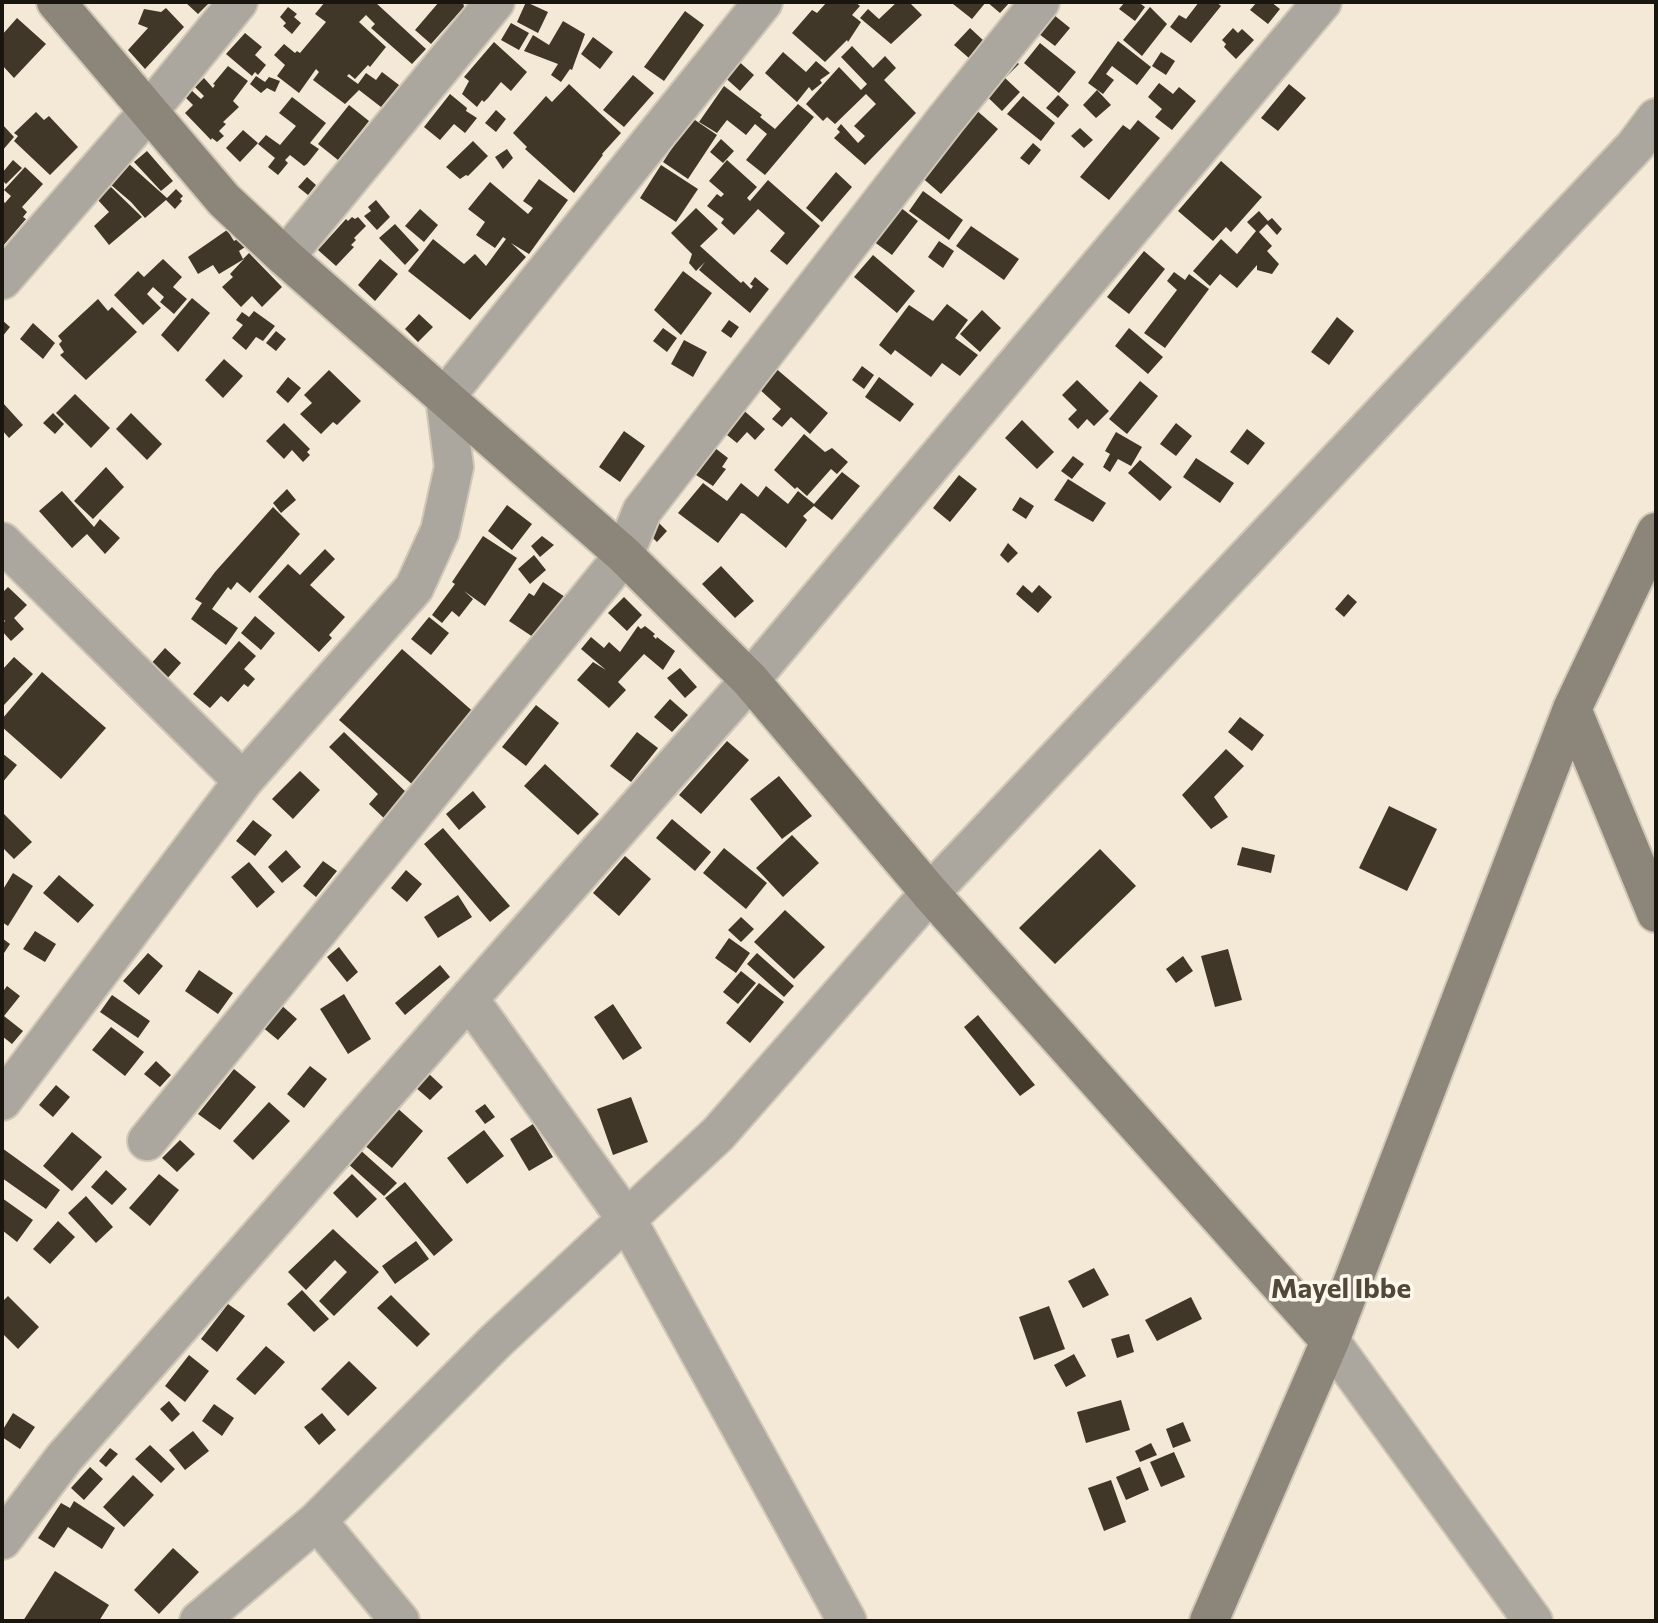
<!DOCTYPE html>
<style>
body{margin:0}
#map{position:relative;width:1658px;height:1623px;overflow:hidden;background:#f4e9d6;font-family:Commissioner,sans-serif}
canvas{display:block}
.frame{position:absolute;inset:0;border:4px solid #19150f;pointer-events:none}
</style>
<div id="map">
<canvas width="1658" height="1623"></canvas>
<div class="frame"></div>
</div>
<script>
const g = document.querySelector('canvas').getContext('2d');
g.lineJoin = 'round';
function fill(path, color) {
  g.fillStyle = color;
  g.fill(path, 'evenodd');
}
function shape(rows) {
  const path = new Path2D();
  for (const r of rows) {
    path.moveTo(r[0], r[1]);
    for (let i = 2; i < r.length; i += 2) path.lineTo(r[i], r[i + 1]);
  }
  return path;
}
function strokePath(path, color, width, dash) {
  g.strokeStyle = color;
  g.lineWidth = width;
  g.lineCap = dash ? 'butt' : 'round';
  g.setLineDash(dash || []);
  g.stroke(path);
}
function drawText(font, color, halo, rows, align = 'center') {
  g.font = font + ' Commissioner,sans-serif';
  g.lineWidth = 7;
  g.setLineDash([]);
  g.textBaseline = 'middle';
  g.strokeStyle = halo;
  g.fillStyle = color;
  for (const [text, x, y, turn = 0] of rows) {
    g.save();
    g.translate(x, y);
    g.rotate((+turn || 0) * Math.PI / 180);
    g.textAlign = isNaN(turn) ? turn : align;
    if (halo) g.strokeText(text, 0, 0);
    g.fillText(text, 0, 0);
    g.restore();
  }
}
fill(shape([
 [185,2,210,2,198,14],
 [325,2,375,2,426,49,412,64,371,28,375,24,366,15,359,22,386,47,370,67,368,65,355,79,349,74,347,76,358,84,366,73,376,80,382,72,399,85,381,107,359,90,345,104,313,80,319,72,316,69,299,93,277,76,285,65,274,55,284,44,295,53,297,51,300,53,326,22,315,14],
 [439,2,463,2,464,7,431,44,415,30],
 [526,2,548,12,538,33,517,22],
 [827,2,855,2,860,6,852,15,861,22,848,42,847,40,825,62,792,33,812,10,817,13],
 [897,2,909,2,922,15,891,44,860,18,868,9,879,19],
 [955,2,986,2,972,19,953,4],
 [987,2,1010,2,1000,13],
 [1125,2,1138,2,1145,7,1135,21,1119,9],
 [1199,2,1216,2,1221,6,1191,43,1170,27,1179,15,1186,19],
 [1257,2,1271,2,1280,9,1268,24,1250,10],
 [288,7,297,14,294,17,301,23,292,34,283,26,286,23,280,17],
 [1150,7,1167,24,1142,56,1123,40],
 [166,8,184,27,145,69,128,50,148,28,138,24,144,9,161,12],
 [685,11,704,25,664,81,644,67],
 [1054,15,1070,28,1055,46,1039,34],
 [17,18,46,44,14,78,2,65,2,35],
 [563,21,585,34,572,70,570,69,561,82,551,75,558,64,524,51,533,35,549,45],
 [511,23,529,33,519,50,501,40],
 [970,28,985,42,970,59,954,45],
 [1233,28,1238,33,1242,29,1254,40,1236,59,1224,47,1226,44,1222,40],
 [245,33,262,47,255,55,266,65,258,75,255,72,252,76,226,54],
 [593,37,613,52,600,69,581,54],
 [1118,41,1151,67,1137,85,1112,66,1106,74,1114,80,1103,94,1088,83],
 [494,42,527,72,511,91,501,82,488,98,484,102,482,100,477,107,462,94,469,81,464,77],
 [1040,43,1076,72,1059,93,1024,63],
 [852,46,873,68,885,56,896,68,884,80,916,113,865,165,834,138,840,132,837,129,841,124,858,143,865,136,854,126,876,104,866,94,835,124,827,117,823,121,806,104,839,67,861,90,867,84,841,57],
 [1004,50,1019,64,1005,78,1020,92,1002,111,972,82],
 [783,52,806,72,816,61,830,73,820,80,822,83,812,91,809,87,797,102,765,73],
 [1161,52,1175,61,1166,75,1152,66],
 [734,57,754,75,740,91,720,73],
 [228,66,248,81,233,101,239,107,223,122,226,124,219,131,224,136,217,142,212,138,211,140,185,113,193,105,185,97,191,90,201,99,204,96,195,87,204,78,213,88,215,85,213,84],
 [633,75,654,93,624,127,603,110],
 [256,76,265,82,269,77,280,81,275,92,267,88,261,93,250,84],
 [1159,83,1173,94,1179,87,1196,101,1172,130,1155,117,1162,109,1148,97],
 [569,84,621,133,602,154,603,155,574,193,525,149,527,147,513,133,546,96,552,102],
 [1289,84,1306,98,1278,131,1261,118],
 [724,86,762,115,760,117,775,129,798,104,814,117,765,175,746,160,767,134,755,124,746,135,727,120,717,133,699,122],
 [1097,90,1111,105,1096,118,1083,105],
 [450,94,467,108,466,111,477,118,465,133,454,124,440,140,424,127],
 [1058,95,1069,105,1058,118,1046,108],
 [1023,96,1055,123,1041,141,1007,114],
 [292,97,326,123,310,143,319,149,307,164,304,166,290,155,285,160,288,163,278,175,268,167,275,158,258,144,266,135,280,145,296,126,279,113],
 [349,105,369,121,338,160,318,144],
 [975,109,998,129,941,194,919,175],
 [496,110,506,119,496,132,485,123],
 [36,112,44,120,49,116,78,147,50,175,14,141,18,136,14,133],
 [692,118,717,135,688,179,663,162],
 [1138,120,1160,138,1109,200,1080,177,1123,125,1130,130],
 [2,124,14,137,2,151],
 [1080,128,1093,140,1084,148,1071,136],
 [243,130,258,143,240,162,226,148],
 [721,139,734,151,723,163,710,152],
 [473,141,488,156,468,176,466,175,460,179,446,167],
 [1033,143,1041,150,1029,165,1020,158],
 [507,149,513,158,503,169,495,157],
 [147,151,173,181,161,191,134,162],
 [13,160,22,168,6,184,2,180,2,173],
 [727,160,757,187,747,198,750,201,768,180,820,226,787,265,770,251,785,233,758,209,734,235,721,223,724,219,707,206,717,194,721,197,724,194,709,181],
 [1221,161,1262,197,1231,232,1226,227,1213,241,1178,211],
 [129,164,167,198,176,189,183,196,180,199,182,201,175,209,166,200,145,218,131,202,110,184],
 [661,165,698,189,676,222,640,198],
 [25,167,43,184,22,207,27,212,23,217,26,219,2,247,2,200,5,203,11,196,4,190],
 [836,172,852,187,822,222,806,208],
 [307,177,316,185,308,195,298,187],
 [539,179,568,200,529,254,511,243,526,257,470,320,408,271,433,239,464,264,475,254,486,266,506,239,503,237,495,248,476,235,485,222,468,209,490,182,528,214,533,208,523,201],
 [111,187,142,217,109,245,94,226,109,212,97,199],
 [923,191,963,220,949,240,909,211],
 [376,200,390,217,377,230,364,216,371,211,368,207],
 [896,204,918,221,892,255,873,241],
 [696,208,718,229,700,246,741,283,743,281,751,289,753,286,750,284,755,277,769,289,750,313,699,270,705,262,696,271,689,263,692,254,671,233],
 [420,209,438,225,424,242,405,226],
 [1259,211,1268,221,1272,218,1282,229,1277,235,1267,224,1259,232,1272,246,1267,251,1279,264,1272,274,1257,270,1257,265,1237,288,1220,274,1210,286,1193,271,1221,239,1237,254,1256,231,1247,222],
 [352,217,355,219,358,217,366,226,354,238,356,240,351,245,354,247,336,266,318,250,346,219,348,221],
 [395,224,419,250,405,265,379,238],
 [971,226,1019,259,1004,280,956,246],
 [227,230,234,241,239,238,245,247,239,251,243,259,249,253,282,287,262,307,252,296,241,307,222,287,233,277,230,274,244,259,219,274,213,265,198,274,188,257],
 [939,241,954,251,943,268,928,257],
 [1144,251,1165,269,1129,314,1107,297],
 [873,255,915,291,897,313,854,277],
 [163,259,182,277,173,287,187,299,174,314,160,302,164,297,153,287,147,294,161,308,143,325,114,295,138,271,144,277],
 [380,259,398,274,375,301,358,285],
 [683,271,712,293,681,335,654,310],
 [1174,272,1185,280,1189,274,1209,289,1165,348,1144,333,1177,290,1167,281],
 [192,298,210,313,178,352,161,335],
 [98,299,108,311,112,307,137,332,86,380,60,355,64,352,59,344,62,341,58,336],
 [947,304,968,320,955,338,978,355,960,376,942,363,931,377,895,350,891,355,879,345,909,305,933,321],
 [982,310,1001,328,980,352,960,334],
 [254,311,275,326,263,341,256,337,246,350,232,338,243,325,236,320,242,312,249,317],
 [419,314,433,327,418,342,405,329],
 [1337,317,1354,331,1329,365,1311,352],
 [2,320,10,327,2,337],
 [729,320,739,327,731,338,721,331],
 [33,323,55,343,43,359,20,339],
 [663,328,677,338,667,352,653,341],
 [1129,328,1163,357,1148,374,1115,346],
 [276,331,286,339,276,351,266,343],
 [684,340,707,352,693,377,671,364],
 [224,359,243,376,223,398,205,380],
 [773,366,828,413,810,434,791,417,782,427,772,419,781,409,757,387],
 [862,366,874,375,864,389,852,380],
 [329,370,361,401,337,425,333,422,321,434,300,414,312,403,304,395],
 [288,377,301,388,288,403,276,392],
 [879,377,914,404,900,422,865,397],
 [1077,380,1109,411,1094,426,1087,419,1078,429,1068,419,1077,410,1062,395],
 [1140,381,1158,396,1127,434,1109,419],
 [75,394,110,428,91,448,56,413],
 [3,403,23,425,9,438,2,430],
 [741,408,765,429,755,440,747,432,737,443,722,431],
 [53,413,64,424,55,434,43,423],
 [131,413,162,444,147,460,116,429],
 [1022,420,1054,452,1037,469,1005,438],
 [284,423,310,449,307,452,310,455,303,462,292,450,284,459,266,441],
 [1176,423,1192,436,1176,456,1160,444],
 [1247,429,1265,443,1248,465,1230,452],
 [624,431,645,446,620,482,599,467],
 [1116,432,1142,447,1131,466,1118,459,1110,472,1103,467,1110,454,1105,451],
 [804,434,825,452,832,448,848,462,837,474,831,469,807,496,797,487,795,489,774,470],
 [715,448,728,458,722,467,726,469,713,486,693,473],
 [1073,456,1084,464,1072,479,1061,471],
 [1196,458,1234,483,1220,503,1183,477],
 [1140,460,1172,487,1160,501,1128,473],
 [106,467,124,487,93,519,74,501],
 [842,472,860,486,832,520,814,506,803,516,807,520,786,548,744,514,741,513,718,543,678,513,703,483,727,501,741,483,758,497,766,486,788,504,798,491,814,504],
 [959,475,977,489,950,522,933,508],
 [1068,479,1106,503,1093,522,1054,500],
 [287,489,296,500,281,513,273,503],
 [62,491,94,527,100,519,120,538,105,554,87,534,72,548,39,511],
 [1020,497,1034,506,1026,519,1012,510],
 [507,505,532,524,512,550,488,531],
 [273,507,300,534,250,593,237,582,231,590,228,587,212,609,238,628,226,645,191,619,202,603,195,599,215,572],
 [656,520,667,531,657,542,646,531],
 [483,536,517,558,485,606,464,591,473,599,459,617,452,611,442,623,432,615,455,584,452,582],
 [542,536,554,545,540,557,531,546],
 [1008,543,1018,553,1008,563,1000,555],
 [325,549,335,559,310,585,345,617,329,635,332,638,319,652,258,597,288,564,300,575],
 [534,555,546,570,530,584,518,569],
 [721,566,754,601,735,618,702,584],
 [543,582,565,597,536,639,509,621,529,593,534,596],
 [1023,585,1032,593,1039,585,1052,597,1038,613,1016,594],
 [8,587,27,605,14,618,24,629,11,641,2,631,2,624,5,621,2,618,2,593],
 [1348,594,1357,602,1344,617,1335,609],
 [624,597,642,615,627,631,608,613],
 [255,616,275,633,261,650,241,633],
 [429,617,449,633,431,655,411,639],
 [638,626,641,629,645,626,655,634,653,636,656,639,657,637,675,651,663,670,644,654,618,682,626,690,609,708,577,680,593,662,606,670,581,649,591,637,604,648,609,642,620,652],
 [239,641,256,656,244,669,255,679,248,687,244,684,228,702,221,696,210,708,193,694],
 [165,648,181,663,165,681,149,666],
 [402,649,477,715,414,786,339,720],
 [14,657,33,674,4,705,2,703,2,670],
 [680,668,697,687,685,698,667,678],
 [42,672,106,728,61,779,2,727,2,719],
 [670,699,688,715,672,732,654,717],
 [536,705,559,723,526,766,502,747],
 [1240,717,1264,735,1252,751,1228,732],
 [344,732,411,797,387,821,369,804,378,794,329,747],
 [637,732,658,748,631,782,610,766],
 [727,741,749,760,701,814,679,795],
 [1226,749,1244,766,1214,797,1228,817,1211,829,1182,795],
 [2,753,17,765,2,783],
 [545,764,599,814,578,835,524,786],
 [300,771,320,790,293,819,272,799],
 [779,776,812,816,782,839,750,799],
 [473,791,486,807,459,830,446,814],
 [1389,806,1437,829,1407,891,1359,868],
 [2,812,32,842,14,859,2,847],
 [672,819,711,852,695,871,656,838],
 [253,820,272,835,255,856,236,841],
 [443,828,510,906,490,922,424,844],
 [792,835,819,863,783,897,756,868],
 [1242,847,1275,855,1271,873,1237,865],
 [724,848,767,883,746,909,703,873],
 [1100,849,1136,886,1055,964,1019,928],
 [286,850,301,867,282,883,268,867],
 [625,856,651,879,619,916,593,893],
 [323,861,337,871,316,897,303,886],
 [249,862,275,892,257,908,231,877],
 [406,870,422,884,407,902,391,888],
 [13,873,33,886,8,926,2,922,2,891],
 [59,875,94,905,78,923,43,893],
 [458,895,472,917,438,938,424,917],
 [785,910,825,947,794,979,754,942],
 [741,917,754,929,741,942,728,930],
 [35,931,56,944,45,962,23,949],
 [2,938,10,944,2,956],
 [729,938,750,953,736,973,715,958],
 [339,947,358,972,347,982,327,957],
 [1228,949,1242,1000,1215,1007,1201,956],
 [148,953,163,966,139,995,123,981],
 [757,953,794,986,784,997,747,964],
 [1183,956,1193,971,1176,983,1166,969],
 [440,965,450,977,405,1015,395,1003],
 [199,970,233,993,218,1014,185,991],
 [741,971,756,983,738,1004,723,992],
 [759,983,784,1002,750,1043,726,1023],
 [7,986,20,996,4,1016,23,1031,12,1044,2,1036,2,993],
 [344,994,371,1039,348,1054,320,1009],
 [112,995,150,1021,138,1038,100,1012],
 [280,1004,297,1019,278,1040,261,1026],
 [613,1004,642,1048,623,1060,594,1017],
 [978,1015,1035,1085,1020,1096,964,1027],
 [111,1027,144,1052,125,1076,92,1050],
 [156,1061,171,1075,160,1087,144,1074],
 [310,1066,327,1079,304,1108,287,1094],
 [234,1069,256,1087,220,1130,198,1114],
 [428,1073,443,1087,430,1100,415,1087],
 [56,1085,70,1097,53,1117,39,1105],
 [631,1097,648,1142,613,1155,597,1109],
 [269,1102,290,1121,253,1160,233,1141],
 [485,1104,495,1117,485,1124,475,1111],
 [395,1106,423,1131,392,1168,363,1144],
 [533,1124,553,1157,529,1171,510,1139],
 [484,1130,504,1156,467,1184,447,1158],
 [72,1132,102,1157,72,1191,43,1166],
 [180,1140,195,1154,177,1172,162,1158],
 [2,1148,60,1190,46,1209,2,1178],
 [358,1148,397,1183,384,1196,346,1162],
 [106,1170,127,1189,112,1205,91,1187],
 [159,1174,179,1190,150,1226,129,1208],
 [352,1174,377,1199,357,1218,333,1193],
 [405,1182,453,1240,434,1256,385,1198],
 [86,1196,113,1227,96,1243,68,1213],
 [2,1198,33,1220,17,1242,2,1230],
 [58,1221,75,1237,50,1264,33,1249],
 [333,1229,379,1272,334,1316,319,1301,347,1272,335,1260,306,1290,288,1272],
 [416,1241,429,1259,395,1284,382,1266],
 [1094,1268,1109,1295,1083,1308,1068,1281],
 [302,1290,329,1319,314,1332,287,1304],
 [391,1295,430,1334,417,1347,377,1308],
 [8,1296,39,1327,18,1349,2,1333,2,1302],
 [1191,1297,1202,1319,1157,1341,1145,1320],
 [228,1304,245,1316,217,1352,201,1339],
 [1049,1306,1065,1349,1034,1360,1019,1317],
 [1129,1334,1134,1352,1117,1358,1111,1339],
 [266,1346,285,1362,255,1395,236,1379],
 [1074,1354,1086,1376,1066,1387,1054,1365],
 [189,1355,209,1371,185,1402,165,1386],
 [349,1361,377,1388,348,1416,321,1389],
 [1121,1400,1130,1430,1086,1443,1077,1412],
 [169,1401,180,1414,172,1422,160,1409],
 [214,1404,234,1418,222,1436,202,1421],
 [13,1413,35,1427,20,1449,2,1437,2,1431],
 [322,1413,336,1430,319,1445,304,1427],
 [1183,1422,1191,1441,1173,1448,1166,1429],
 [193,1431,209,1451,185,1470,169,1450],
 [1151,1443,1157,1455,1140,1462,1135,1451],
 [150,1445,175,1469,161,1483,135,1459],
 [110,1448,118,1454,106,1467,99,1461],
 [1174,1452,1185,1477,1161,1487,1150,1462],
 [90,1467,103,1479,84,1500,71,1488],
 [1140,1467,1149,1490,1126,1500,1116,1477],
 [133,1475,154,1495,124,1527,103,1507],
 [1111,1480,1126,1522,1104,1531,1088,1488],
 [74,1501,115,1528,102,1549,68,1527,54,1548,38,1538,61,1503,70,1508],
 [173,1548,199,1572,159,1614,134,1590],
 [55,1571,109,1605,99,1621,23,1621]
]), '#403728');
const street = shape([
 [285,257,495,2],
 [2,280,148,112,238,2],
 [2,542,243,781],
 [469,999,627,1220,847,1621],
 [2,1101,243,781,414,588,440,531,454,467,445,397,763,2],
 [147,1141,624,555,642,511,945,120,1040,2],
 [1330,1341,1533,1621],
 [317,1521,400,1621],
 [2,1540,64,1458,750,680,1322,2],
 [199,1621,317,1521,496,1341,718,1134,930,893,1635,146,1656,118]
]);
const secondary = shape([
 [56,2,224,200,285,257,624,555,750,680,930,893,1330,1341],
 [1572,709,1656,913],
 [1209,1621,1330,1341,1572,709,1656,532]
]);
strokePath(street, '#d1c7b6', 42);
strokePath(secondary, '#d1c7b6', 42);
strokePath(street, '#aba69e', 38);
strokePath(secondary, '#8c857a', 38);
drawText('bold 28px', '#504838', '#fef7ec', [
 ["Mayel Ibbe",1341,1289]
]);
</script>
